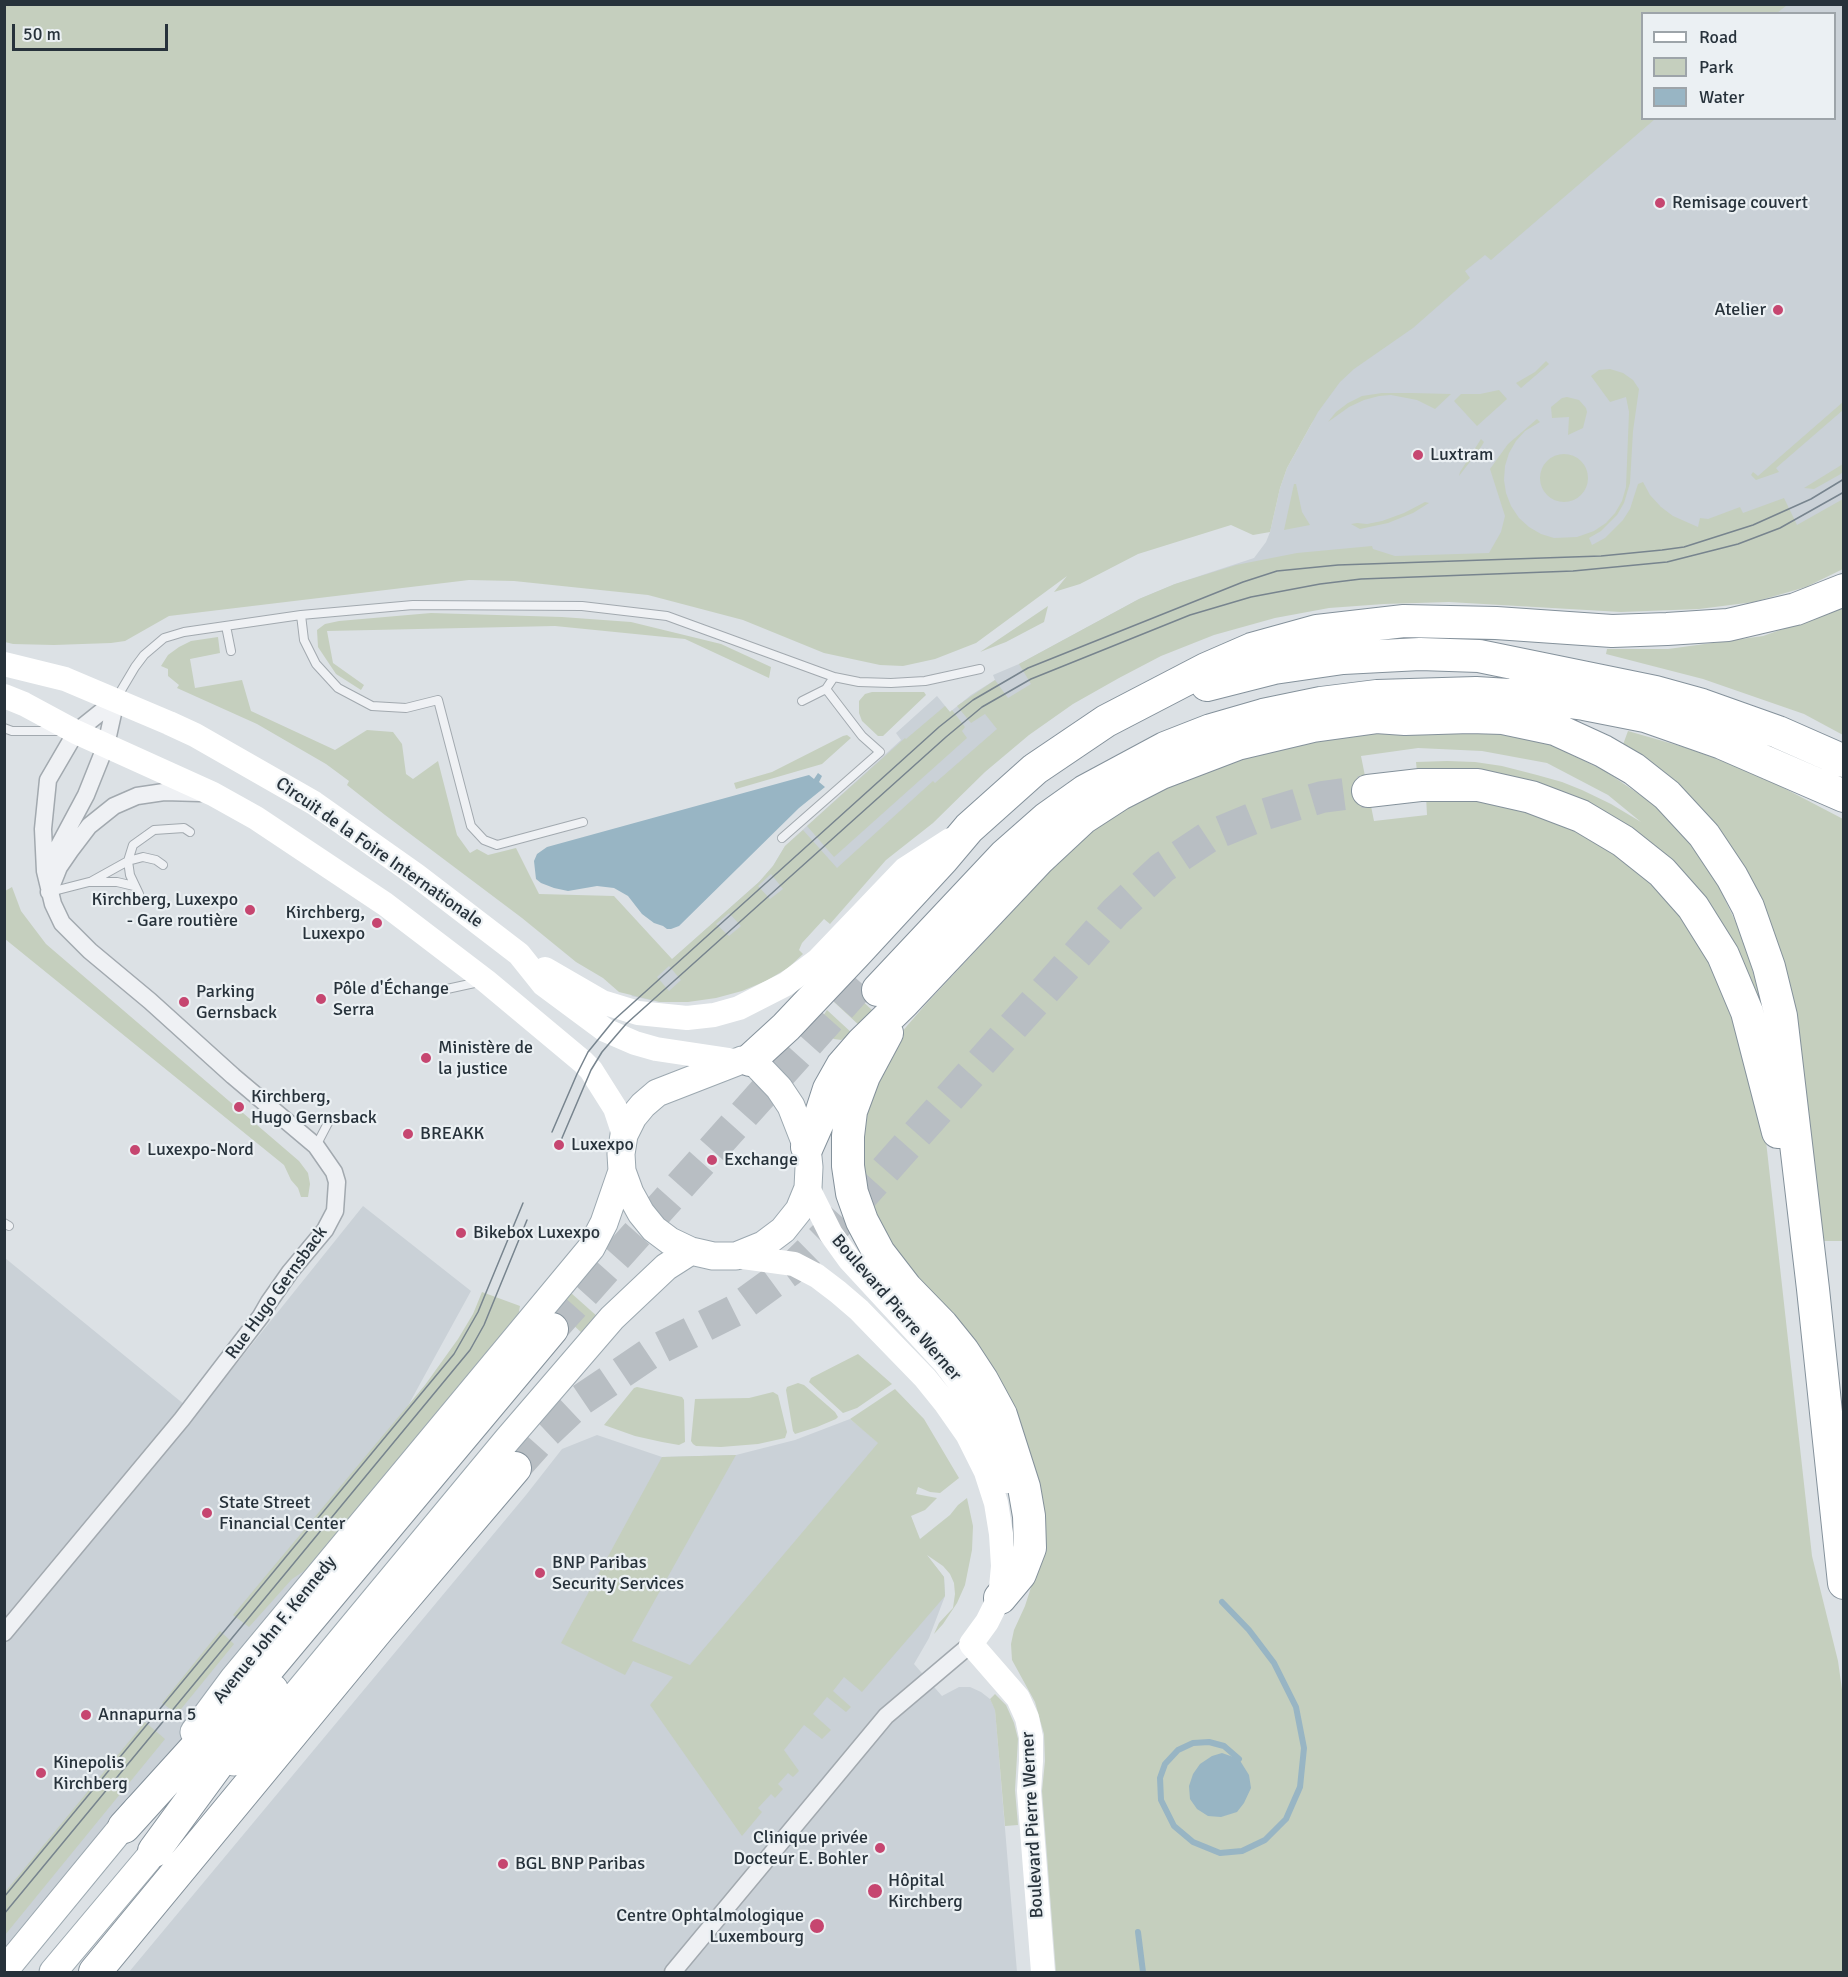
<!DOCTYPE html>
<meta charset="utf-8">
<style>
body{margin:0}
#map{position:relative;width:1848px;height:1977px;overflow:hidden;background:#dce1e5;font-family:Signika,sans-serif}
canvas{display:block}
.frame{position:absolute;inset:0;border:6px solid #27323b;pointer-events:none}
.legend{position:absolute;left:1641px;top:12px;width:195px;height:108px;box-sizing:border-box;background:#ebf0f3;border:2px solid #9da4a9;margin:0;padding:8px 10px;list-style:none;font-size:18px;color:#27323b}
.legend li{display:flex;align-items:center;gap:12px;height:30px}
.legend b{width:30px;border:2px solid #9da4a9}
.scale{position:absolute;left:12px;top:24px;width:156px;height:27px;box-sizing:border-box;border:3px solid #27323b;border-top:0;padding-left:8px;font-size:18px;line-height:21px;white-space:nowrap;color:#27323b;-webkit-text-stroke:4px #ebf0f3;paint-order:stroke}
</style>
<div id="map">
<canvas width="1848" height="1977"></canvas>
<div class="frame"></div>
<ul class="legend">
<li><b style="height:8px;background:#fff"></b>Road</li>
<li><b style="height:16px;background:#c5cfbe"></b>Park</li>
<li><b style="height:16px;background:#98b5c4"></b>Water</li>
</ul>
<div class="scale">50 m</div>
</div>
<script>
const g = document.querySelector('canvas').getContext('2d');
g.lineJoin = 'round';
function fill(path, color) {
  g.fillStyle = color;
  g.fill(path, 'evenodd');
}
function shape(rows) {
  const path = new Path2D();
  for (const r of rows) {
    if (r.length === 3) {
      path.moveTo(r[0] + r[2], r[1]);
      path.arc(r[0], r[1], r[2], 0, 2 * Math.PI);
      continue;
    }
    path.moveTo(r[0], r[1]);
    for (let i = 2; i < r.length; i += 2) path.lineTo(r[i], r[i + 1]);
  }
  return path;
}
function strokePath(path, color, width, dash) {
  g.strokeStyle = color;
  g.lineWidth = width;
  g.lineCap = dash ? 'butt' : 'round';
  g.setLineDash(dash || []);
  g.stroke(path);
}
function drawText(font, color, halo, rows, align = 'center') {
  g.font = font + ' Signika,sans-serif';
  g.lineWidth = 4.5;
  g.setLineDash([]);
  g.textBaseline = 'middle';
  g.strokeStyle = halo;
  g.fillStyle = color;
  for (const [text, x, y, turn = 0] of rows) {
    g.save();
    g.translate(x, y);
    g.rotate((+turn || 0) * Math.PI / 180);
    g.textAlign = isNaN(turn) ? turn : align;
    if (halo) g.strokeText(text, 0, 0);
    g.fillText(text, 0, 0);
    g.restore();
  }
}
fill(shape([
 [1762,5,1843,5,1843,519,1389,590,1162,641,918,809,660,1002,631,996,759,882,773,866,785,846,901,740,896,733,937,696,950,712,971,695,995,680,993,675,1019,664,1139,599,1175,584,1254,558,1266,542,1270,532,1280,488,1287,468,1312,423,1316,394,1642,118,1834,118,1834,14,1753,13],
 [363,1206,471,1291,308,1588,5,1971,5,1258,196,1414],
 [850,1419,920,1477,912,1503,911,1516,922,1549,944,1577,945,1596,929,1638,914,1664,942,1696,959,1687,970,1687,981,1692,990,1699,995,1709,1017,1972,129,1972,526,1495,562,1449,597,1435,662,1457,736,1455,795,1440]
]), '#cad1d7');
fill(shape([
 [5,4,1787,4,1787,5,1777,13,1642,14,1642,118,1655,119,1491,260,1485,255,1465,271,1470,278,1413,328,1354,369,1340,382,1318,412,1287,468,1280,488,1270,532,1253,535,1231,525,1138,554,1080,584,1054,592,1067,576,976,643,935,659,903,666,880,665,824,653,743,620,648,595,514,581,469,580,169,616,125,641,111,643,54,645,13,644,5,642],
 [1546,361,1549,364,1521,388,1516,383,1535,372],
 [1610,369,1623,373,1633,380,1639,389,1633,431,1630,483,1624,503,1617,515,1601,531,1589,538,1592,545,1605,538,1623,520,1630,509,1638,484,1643,482,1650,495,1661,507,1673,516,1698,527,1700,518,1708,519,1740,507,1743,513,1784,498,1797,525,1843,499,1843,569,1806,587,1754,602,1699,609,1621,612,1449,602,1384,604,1329,608,1275,618,1214,635,1161,656,1119,678,1073,704,1029,735,985,772,933,823,886,860,830,924,824,919,802,943,799,950,803,954,788,968,766,981,742,991,716,998,688,1002,660,1002,619,992,603,978,576,962,522,918,385,815,347,785,349,781,326,764,257,724,177,688,179,685,168,676,168,669,161,666,168,655,179,647,191,641,218,637,220,653,190,659,195,688,242,680,251,711,335,750,367,730,393,732,402,744,406,774,413,779,438,761,457,835,470,853,477,849,488,855,516,848,539,894,614,896,672,959,759,882,773,866,785,846,803,830,837,868,933,781,935,783,997,729,985,714,971,723,957,706,995,680,1008,698,1031,684,1019,664,1139,599,1175,584,1236,565,1297,553,1372,546,1373,549,1395,556,1489,553,1501,532,1505,516,1490,469,1508,444,1537,419,1540,422,1525,431,1516,441,1509,453,1505,466,1504,480,1506,493,1511,506,1519,518,1529,527,1541,534,1554,538,1577,537,1594,531,1606,523,1615,513,1622,501,1626,487,1629,412,1626,397,1610,402,1591,376,1599,370],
 [771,874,783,889,770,899,758,886],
 [729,913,741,926,729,936,716,924],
 [669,966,681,980,669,991,657,977],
 [1499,390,1507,399,1477,426,1454,401,1461,394,1480,394],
 [1412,393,1451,394,1435,409,1417,400,1391,395,1379,396,1364,400,1349,407,1328,422,1336,412,1348,403,1362,396,1382,393],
 [1567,397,1579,400,1586,408,1587,412,1583,428,1568,435,1569,417,1552,418,1551,407,1562,398],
 [1843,402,1843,410,1776,468,1779,472,1756,480,1751,475,1753,472,1758,476],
 [1481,439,1484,442,1479,450,1459,476,1460,472],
 [1564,478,24],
 [1843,464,1843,472,1839,475,1814,489,1804,488],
 [1294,484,1296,484,1302,512,1310,525,1284,530],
 [1425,502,1429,503,1413,513,1388,523,1360,529,1351,524,1357,523,1367,524,1382,521,1404,513],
 [1048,606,1044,622,1006,642,980,652],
 [1843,608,1843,735,1804,714,1703,679,1606,654,1607,649,1668,649,1763,636],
 [431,613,562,617,631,622,721,644,771,667,769,678,685,639,555,626,327,631,333,663,364,685,361,690,336,674,318,647,317,630,325,624,339,621],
 [872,692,924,692,926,695,883,736,878,736,862,721,859,713,859,701,865,694],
 [945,706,950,712,952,710,965,727,962,731,967,738,834,857,807,826,905,738,906,739],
 [1483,726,1541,740,1605,771,1652,803,1691,843,1715,879,1741,933,1748,954,1762,1006,1757,1007,1648,846,1417,772,1416,762,1447,761,1475,762,1502,766,1537,775,1562,782,1582,790,1611,804,1641,822,1608,795,1547,763,1482,751,1418,748,1361,756,1374,821,1427,815,1426,796,1458,795,1534,811,1611,847,1674,902,1724,983,1766,1141,1812,1556,1838,1661,1844,1704,1843,1972,1056,1972,1042,1791,1045,1761,1044,1734,1035,1702,1012,1660,1011,1644,1014,1630,1025,1606,1035,1575,1041,1548,911,1284,862,1188,864,1108,900,1034,926,1004,1081,838,1119,810,1200,769,1339,733],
 [1628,731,1687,748,1757,774,1843,819,1843,1241,1816,1241,1763,927,1621,750],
 [847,735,851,738,822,764,736,789,734,783,772,772,843,736],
 [12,887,21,911,46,944,299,1161,308,1173,310,1184,308,1197,301,1197,298,1188,291,1180,284,1165,5,939,5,891],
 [847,986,874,1012,861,1027,834,1002],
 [827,1010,853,1034,841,1040,834,1039,828,1036,824,1030,822,1023,823,1016],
 [482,1292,520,1306,517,1322,475,1367,417,1437,313,1565,292,1579,249,1627,233,1615,425,1385,458,1339,473,1314],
 [571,1293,598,1317,583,1334,557,1310],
 [858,1354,892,1384,857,1408,843,1413,809,1382,811,1378],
 [798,1383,804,1385,835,1412,838,1417,836,1419,817,1427,795,1434,793,1431,786,1390,787,1387],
 [637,1387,682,1397,684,1400,685,1442,679,1445,662,1442,635,1436,604,1425,634,1388],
 [895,1389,924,1419,959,1478,940,1493,930,1492,918,1487,916,1494,937,1498,925,1510,911,1516,920,1539,950,1515,958,1505,967,1498,973,1526,972,1550,965,1585,957,1603,943,1624,934,1634,939,1623,953,1608,955,1594,954,1583,950,1574,943,1566,927,1555,944,1577,945,1596,862,1692,844,1677,833,1691,851,1707,846,1712,827,1697,813,1714,831,1730,822,1739,804,1725,784,1750,799,1771,793,1777,788,1773,778,1784,783,1789,775,1798,771,1794,758,1808,762,1812,742,1836,650,1705,673,1677,633,1661,625,1675,561,1643,662,1457,736,1455,632,1641,690,1665,878,1443,850,1419],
 [773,1392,778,1395,787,1432,785,1438,758,1444,721,1447,696,1446,693,1444,691,1441,695,1399,749,1398],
 [220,1631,234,1644,177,1714,162,1703],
 [995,1694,1006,1705,1014,1723,1018,1739,1015,1790,1018,1825,1005,1826,995,1710,990,1699],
 [145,1722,165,1739,5,1935,5,1892]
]), '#c5cfbe');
fill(shape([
 [818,773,822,776,819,782,825,787,799,808,679,926,671,929,667,929,663,926,654,923,642,914,628,896,614,888,597,886,568,891,554,888,541,883,536,879,534,861,537,854,547,847,809,775,814,779],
 [1222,1753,1239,1759,1249,1775,1251,1788,1244,1803,1237,1812,1221,1817,1208,1816,1197,1809,1190,1799,1189,1786,1193,1774,1200,1764,1212,1756]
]), '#98b5c4');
strokePath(shape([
 [1222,1602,1249,1630,1274,1663,1296,1707,1304,1748,1300,1787,1286,1819,1265,1840,1242,1851,1220,1853,1193,1842,1174,1826,1161,1800,1160,1778,1165,1764,1178,1750,1193,1743,1209,1742,1224,1746,1239,1759],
 [1138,1932,1143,1972]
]), '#98b5c4', 6);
strokePath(shape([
 [552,1329,866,978],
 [515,1468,546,1433,581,1400,652,1352,734,1311,790,1270,837,1224,1115,912,1162,868,1210,836,1259,816,1322,797,1368,791]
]), '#b8bec3', 32, [32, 16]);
const lane = shape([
 [301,615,304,640,316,664,338,688,372,706,406,708,438,700,471,826,484,840,497,845,583,822],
 [226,626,231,651],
 [116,699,135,667,144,655,164,638,184,632,301,615,413,605,582,606,667,616,834,677,859,682,891,683,925,681,980,669],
 [802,701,826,689,834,677],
 [4,728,12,731,61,731],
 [782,838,880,752,862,736,826,689],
 [92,881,128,861,143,857,156,860,163,865],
 [50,892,89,882,117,882,134,886],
 [139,894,130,875,128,861,133,845,154,830,184,828,190,832],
 [447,989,479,982],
 [316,1146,328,1123],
 [4,1223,9,1226]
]);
const street = shape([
 [47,868,86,795,106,745,116,700],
 [49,892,59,867,70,851,89,826,114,806,137,796,164,792,200,793],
 [4,1633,182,1419,261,1316,269,1302,290,1272,325,1230,335,1211,337,1182,334,1172,316,1146,233,1076,150,1001,90,951,62,923,53,904,45,871,43,829,48,780,76,732,116,700],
 [673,1972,886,1716,971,1644]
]);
const primary = shape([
 [742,1060,750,1060,756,1064,779,1088,791,1106,807,1147,809,1167,808,1188,799,1210,783,1230,763,1245,736,1256,713,1256,691,1251,670,1241,654,1229,641,1213,630,1193,622,1171,621,1154,624,1135,633,1117,643,1105,657,1093,742,1060],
 [194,1732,234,1678,591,1248,604,1223,622,1171],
 [234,1762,299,1691,507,1440,612,1318,666,1267,691,1251],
 [4,1971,137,1809],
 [53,1972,168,1835]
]);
const highway = shape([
 [1525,677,1602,682],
 [1207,685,1274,668,1343,658,1420,654,1479,656,1655,692,1702,705,1778,732,1844,761],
 [1376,717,1405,719,1470,717,1503,718,1555,729,1603,751,1634,769,1667,795,1704,835,1732,877,1748,907,1769,967,1781,1016,1813,1289,1844,1583],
 [1368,791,1420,785,1478,785,1531,797,1581,816,1623,841,1662,872,1693,907,1723,955,1747,1012,1778,1132],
 [878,990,1005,855,1047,818,1085,791,1165,748,1211,730,1263,715,1321,703,1377,696,1476,693,1525,696,1584,704,1645,716,1722,743,1844,796],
 [887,1033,864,1076,851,1111,848,1136,848,1166,852,1193,862,1221,879,1253,906,1288,942,1325,963,1351,982,1380,1001,1415,1024,1487,1029,1516,1030,1548,1020,1574,1000,1598],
 [750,1060,786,1027,856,953,942,860,969,828,1035,769,1106,721,1206,669,1252,649,1317,631,1404,621,1496,623,1612,631,1667,629,1728,625,1796,609,1844,590],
 [807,1147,819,1120,829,1089,842,1066,862,1043,903,1003,1039,859,1083,818,1120,794,1161,773,1237,744,1313,726,1378,717],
 [124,1827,270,1666,552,1329],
 [154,1851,272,1690],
 [95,1972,379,1628,515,1468]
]);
strokePath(lane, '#a2a9af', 10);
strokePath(street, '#a2a9af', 19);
strokePath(primary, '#9ca8b0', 29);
strokePath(highway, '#84919b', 34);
strokePath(lane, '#eff1f4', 8);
strokePath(street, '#eff1f4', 16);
strokePath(shape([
 [4,664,65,679,169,723,195,735,314,803,416,875,519,954,543,984,605,1030,635,1043,656,1049,736,1061],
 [4,696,24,704,76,732,213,794,256,818,385,904,486,981,583,1062,591,1070,615,1108,624,1135],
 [545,969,602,1002,638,1013,687,1018,714,1015,739,1008,786,984,818,960,905,869,950,840],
 [808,1188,831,1234,849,1259,945,1363,965,1390,983,1421,1007,1481],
 [736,1256,794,1264,817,1276,838,1292,859,1310,925,1378,946,1404,967,1434,986,1472,996,1503,1001,1534,1003,1566,1000,1598],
 [1007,1582,987,1622,971,1644,1018,1698,1027,1718,1031,1737,1031,1761,1029,1791,1043,1972]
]), '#fff', 24);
strokePath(primary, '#fff', 27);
strokePath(highway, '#fff', 32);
strokePath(shape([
 [552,1132,577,1074,588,1052,614,1020,939,727,973,700,1028,668,1243,582,1277,571,1338,565,1601,556,1662,550,1684,547,1753,525,1811,499,1844,479],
 [559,1145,591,1070,602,1052,626,1024,946,737,982,707,1031,679,1190,615,1251,597,1320,584,1361,579,1573,571,1667,562,1738,544,1780,528,1844,492],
 [4,1897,454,1354,478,1312,523,1203],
 [4,1914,470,1350,484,1325,527,1220]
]), '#77848e', 1.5);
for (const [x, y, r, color] of [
 [1660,203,6,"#c64670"],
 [1778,310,6,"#c64670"],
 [1418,455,6,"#c64670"],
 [250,910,6,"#c64670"],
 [377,923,6,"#c64670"],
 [321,999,6,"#c64670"],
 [184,1002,6,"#c64670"],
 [426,1058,6,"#c64670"],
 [239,1107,6,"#c64670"],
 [408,1134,6,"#c64670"],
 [559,1145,6,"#c64670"],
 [135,1150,6,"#c64670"],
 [712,1160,6,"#c64670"],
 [461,1233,6,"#c64670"],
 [207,1513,6,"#c64670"],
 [540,1573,6,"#c64670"],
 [86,1715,6,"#c64670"],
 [41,1773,6,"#c64670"],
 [880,1848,6,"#c64670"],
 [503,1864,6,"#c64670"],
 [875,1891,8,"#c64670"],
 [817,1926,8,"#c64670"]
]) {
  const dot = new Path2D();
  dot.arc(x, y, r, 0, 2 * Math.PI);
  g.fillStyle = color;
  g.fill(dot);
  strokePath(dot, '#ebf0f3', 2);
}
drawText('18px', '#27323b', '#ebf0f3', [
 ["Remisage couvert",1672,203],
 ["Atelier",1766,310,"right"],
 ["Luxtram",1430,455],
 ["Kirchberg, Luxexpo",238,900,"right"],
 ["- Gare routière",238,921,"right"],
 ["Kirchberg,",365,913,"right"],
 ["Luxexpo",365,934,"right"],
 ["Pôle d'Échange",333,989],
 ["Serra",333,1010],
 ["Parking",196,992],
 ["Gernsback",196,1013],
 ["Ministère de",438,1048],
 ["la justice",438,1069],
 ["Kirchberg,",251,1097],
 ["Hugo Gernsback",251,1118],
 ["BREAKK",420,1134],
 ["Luxexpo",571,1145],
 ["Luxexpo-Nord",147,1150],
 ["Exchange",724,1160],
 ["Bikebox Luxexpo",473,1233],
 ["State Street",219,1503],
 ["Financial Center",219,1524],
 ["BNP Paribas",552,1563],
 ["Security Services",552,1584],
 ["Annapurna 5",98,1715],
 ["Kinepolis",53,1763],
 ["Kirchberg",53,1784],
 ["Clinique privée",868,1838,"right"],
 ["Docteur E. Bohler",868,1859,"right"],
 ["BGL BNP Paribas",515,1864],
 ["Hôpital",888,1881],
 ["Kirchberg",888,1902],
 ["Centre Ophtalmologique",804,1916,"right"],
 ["Luxembourg",804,1937,"right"]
], 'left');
drawText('18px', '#27323b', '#ebf0f3', [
 ["Circuit de la Foire Internationale",379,853,35],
 ["Rue Hugo Gernsback",277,1293,-54],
 ["Boulevard Pierre Werner",896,1308,49],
 ["Avenue John F. Kennedy",275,1630,-51],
 ["Boulevard Pierre Werner",1033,1825,-93]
]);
</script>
